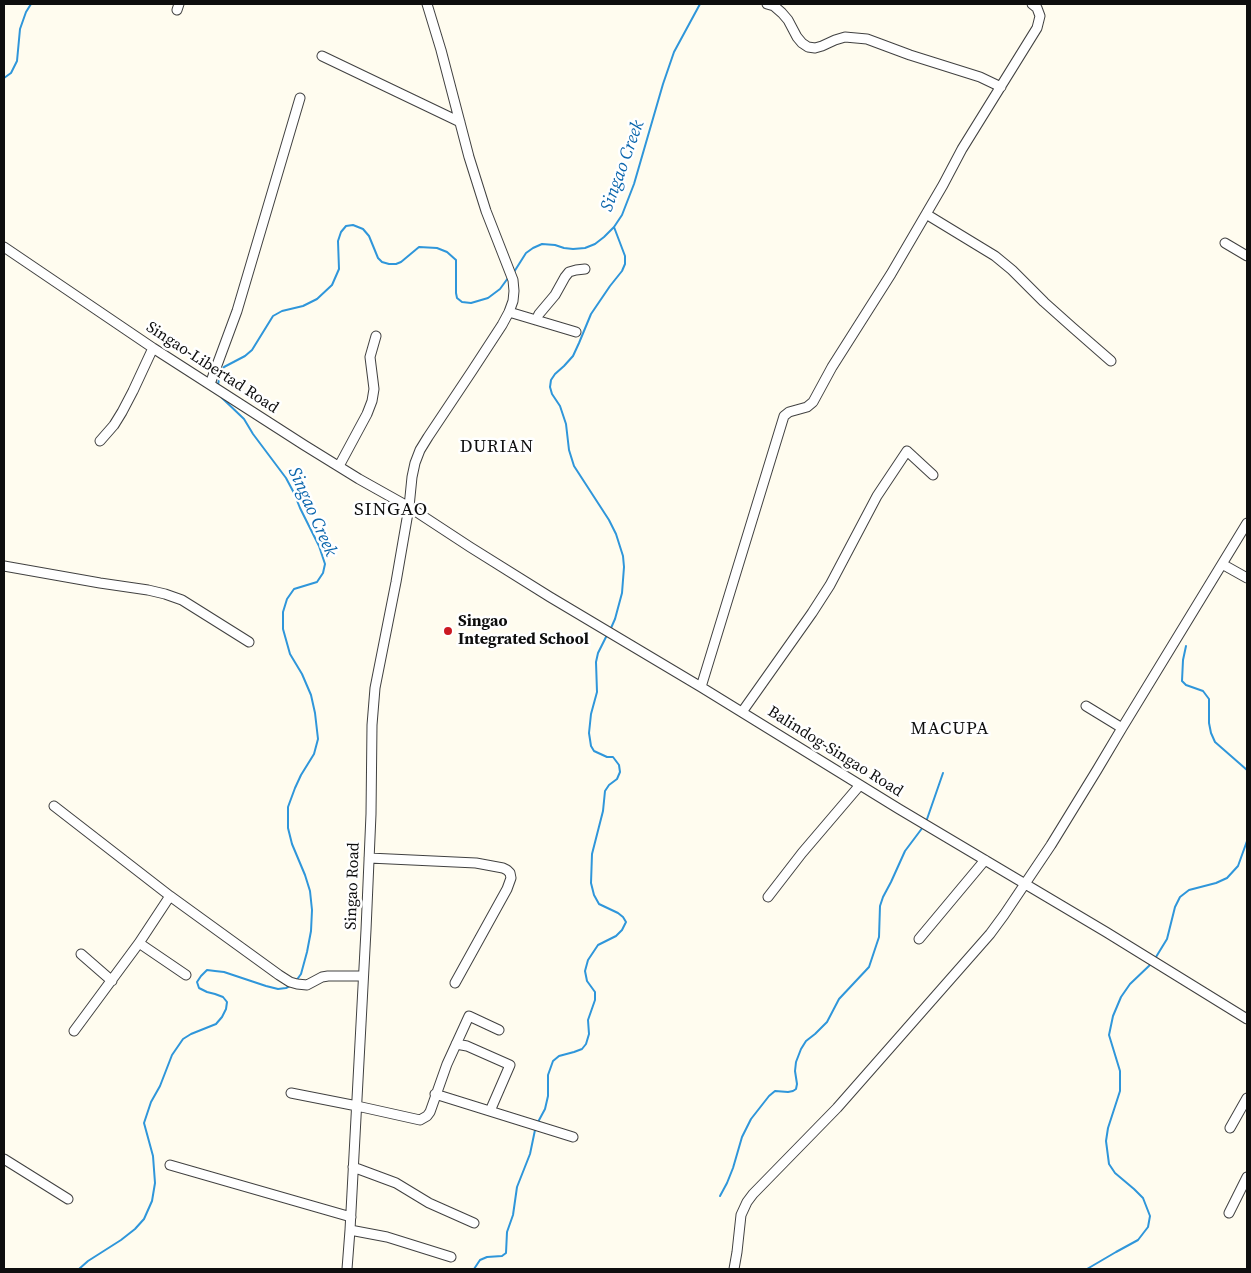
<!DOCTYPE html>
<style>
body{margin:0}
#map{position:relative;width:1251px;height:1273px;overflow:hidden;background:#fffcef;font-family:"Source Serif 4",serif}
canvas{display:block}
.frame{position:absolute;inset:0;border:5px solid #0e0e0e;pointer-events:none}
</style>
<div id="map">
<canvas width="1251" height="1273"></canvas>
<div class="frame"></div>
</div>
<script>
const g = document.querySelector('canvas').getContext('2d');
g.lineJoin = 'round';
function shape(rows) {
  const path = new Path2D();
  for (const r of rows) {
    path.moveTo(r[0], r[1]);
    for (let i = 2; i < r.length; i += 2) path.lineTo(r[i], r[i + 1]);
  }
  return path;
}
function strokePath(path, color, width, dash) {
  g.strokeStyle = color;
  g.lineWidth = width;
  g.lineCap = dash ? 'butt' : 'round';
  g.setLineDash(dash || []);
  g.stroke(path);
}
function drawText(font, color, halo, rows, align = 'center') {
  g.font = font + ' "Source Serif 4",serif';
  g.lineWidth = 5;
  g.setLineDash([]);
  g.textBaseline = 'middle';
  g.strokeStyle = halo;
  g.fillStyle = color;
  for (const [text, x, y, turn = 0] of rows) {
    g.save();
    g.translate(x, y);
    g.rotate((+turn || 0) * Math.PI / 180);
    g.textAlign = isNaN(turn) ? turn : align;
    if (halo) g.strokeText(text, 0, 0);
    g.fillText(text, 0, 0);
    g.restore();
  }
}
strokePath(shape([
 [4,78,11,73,17,61,20,29,26,12,31,4],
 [514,272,526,253,533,248,542,244,555,245,564,248,573,249,585,248,595,244,604,237,614,227,622,215,634,184,663,84,674,52,700,4],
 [218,385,220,373,224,367,245,356,252,350,273,316,282,311,303,306,317,299,332,285,339,269,338,241,341,232,346,226,353,225,363,229,369,236,378,258,382,262,389,264,396,264,401,262,419,247,437,248,447,252,456,260,456,293,457,298,462,302,471,303,488,298,500,289,508,278],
 [221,397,244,419,253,434,286,478,294,493,300,508,319,546,325,564,323,573,317,582,294,589,287,599,283,612,283,629,290,654,302,674,311,695,315,713,318,739,314,754,301,775,295,788,288,807,288,828,292,844,305,875,310,891,312,910,311,931,307,952,301,974,296,981],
 [611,628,615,619,622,593,624,567,623,556,616,534,609,520,574,466,569,450,566,424,560,406,552,394,550,387,551,380,555,374,564,366,573,356,579,343,591,314,610,286,622,271,625,264,625,256,614,227],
 [1186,646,1183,660,1182,681,1186,685,1203,691,1209,699,1209,723,1211,733,1215,742,1247,770],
 [926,822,943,773],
 [1156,957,1167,939,1175,907,1180,897,1189,890,1216,883,1227,878,1238,866,1247,841],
 [538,1122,545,1109,548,1096,548,1075,553,1061,559,1056,574,1052,582,1049,586,1044,589,1034,588,1020,595,1000,595,992,587,981,585,971,588,960,598,945,616,936,622,930,626,922,623,917,618,913,599,904,594,895,591,883,592,854,603,811,605,791,609,785,617,779,620,772,619,765,613,757,607,757,594,751,591,746,589,733,591,714,597,692,596,662,598,653,607,635],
 [720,1196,727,1183,733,1168,742,1137,751,1119,769,1096,775,1091,788,1092,793,1091,796,1089,797,1084,795,1071,796,1062,801,1049,806,1041,815,1034,827,1022,839,999,869,967,879,937,880,906,883,897,891,882,905,851,923,827],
 [79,1269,88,1261,121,1240,135,1229,144,1219,152,1201,155,1183,153,1156,144,1123,151,1102,160,1086,172,1055,183,1039,191,1034,216,1024,222,1017,226,1009,227,1002,223,997,215,994,207,992,199,988,197,982,201,976,207,970,215,971,224,972,266,986,278,989,286,988,290,986],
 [474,1269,480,1260,487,1257,502,1256,506,1253,507,1232,513,1215,517,1187,530,1154,535,1130],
 [1087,1269,1116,1252,1138,1240,1148,1227,1150,1216,1143,1198,1134,1189,1115,1173,1109,1164,1106,1141,1108,1128,1120,1091,1120,1071,1109,1035,1113,1016,1121,997,1130,984,1151,964]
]), '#2f96da', 2);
const minor = shape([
 [767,4,774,6,782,13,788,20,797,37,802,43,808,47,815,48,822,46,835,40,845,37,867,39,910,55,980,77,1001,87],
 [177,10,179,4],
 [322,56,460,122],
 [926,214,995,256,1012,270,1044,302,1072,327,1111,361],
 [1225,243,1247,256],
 [4,247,153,348,304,445,359,479,409,507,470,547,550,597,701,687,899,809,1106,932,1247,1019],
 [509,312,576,332],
 [536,320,539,314,555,295,565,277,569,272,576,270,585,269],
 [210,384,237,311,300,98],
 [100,441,114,425,122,412,133,391,153,348],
 [339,466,367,414,372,401,374,389,370,357,376,336],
 [1222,564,1247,578],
 [4,566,100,583,148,590,165,594,182,600,249,642],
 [701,687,784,416,789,412,807,407,813,402,832,367,891,274,943,185,962,149,1037,28,1040,16,1037,8,1032,4],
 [1086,706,1122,728],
 [742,712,812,613,830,585,877,496,907,451,933,475],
 [54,806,170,896,279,975,290,982,297,984,307,985,322,977,328,976,363,976],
 [369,858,476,863,503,868,507,870,510,873,511,878,507,889,455,983],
 [768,897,802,853,860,785],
 [919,939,985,860],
 [139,943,186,975],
 [81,954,112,981],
 [74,1031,139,943,170,896],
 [456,1044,467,1046,510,1065,490,1111],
 [291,1093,357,1106,420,1120,427,1116,430,1112,447,1064,469,1016,499,1030],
 [435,1094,573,1137],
 [1230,1128,1247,1098],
 [4,1159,68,1199],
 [170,1165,351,1217],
 [353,1167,396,1183,429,1203,474,1223],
 [1229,1213,1247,1177],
 [350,1230,387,1237,451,1257],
 [347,1269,350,1230,366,930,371,814,372,725,375,688,396,582,409,507,412,477,415,463,420,450,428,437,472,371,502,325,509,312,513,301,514,291,513,280,486,211,469,157,441,50,427,4],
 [734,1269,737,1252,741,1215,747,1202,753,1194,837,1108,990,934,1004,915,1051,845,1097,770,1122,728,1247,523]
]);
strokePath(minor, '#414141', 11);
strokePath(minor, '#fff', 9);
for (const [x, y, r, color] of [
 [448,631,5,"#cb1922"]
]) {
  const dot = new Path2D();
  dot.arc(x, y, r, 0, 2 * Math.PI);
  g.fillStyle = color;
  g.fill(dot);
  strokePath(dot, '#fff', 2);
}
drawText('16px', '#0e0e0e', '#fff', [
 ["Singao-Libertad Road",212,368,33],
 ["Balindog-Singao Road",835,752,32],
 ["Singao Road",353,886,-88]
]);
drawText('bold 16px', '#0e0e0e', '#fff', [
 ["Singao",458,622],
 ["Integrated School",458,640]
], 'left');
drawText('italic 18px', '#0b66ac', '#fff', [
 ["Singao Creek",623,166,-70],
 ["Singao Creek",312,512,66]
]);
g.letterSpacing = '1px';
drawText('18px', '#0e0e0e', '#fff', [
 ["DURIAN",497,447],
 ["MACUPA",950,729]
]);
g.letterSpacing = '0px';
g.letterSpacing = '1px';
drawText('19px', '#0e0e0e', '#fff', [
 ["SINGAO",391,510]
]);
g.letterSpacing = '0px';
</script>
